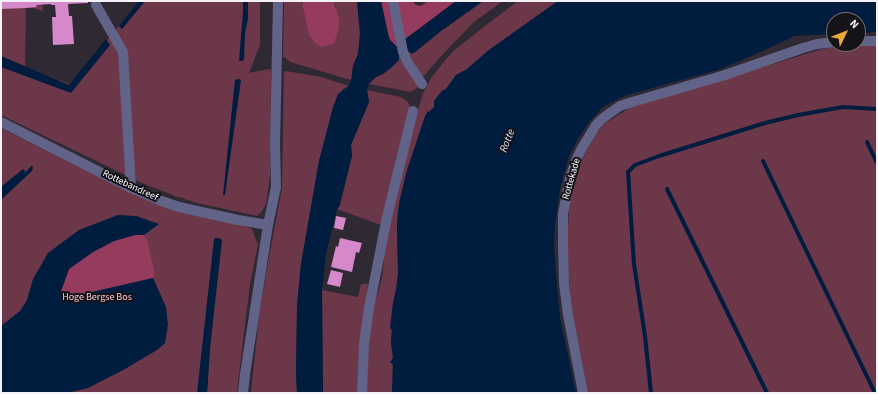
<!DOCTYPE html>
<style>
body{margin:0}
#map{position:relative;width:878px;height:394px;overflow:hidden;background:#2f2934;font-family:"Source Sans 3",sans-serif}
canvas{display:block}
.frame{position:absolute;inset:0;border:2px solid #f4f1f8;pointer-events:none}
.north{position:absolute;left:826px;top:12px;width:40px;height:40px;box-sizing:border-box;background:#151318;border:1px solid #6e6c72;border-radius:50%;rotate:47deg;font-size:11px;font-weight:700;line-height:16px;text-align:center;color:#f4f1f8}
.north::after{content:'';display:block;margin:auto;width:14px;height:18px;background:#eaaa39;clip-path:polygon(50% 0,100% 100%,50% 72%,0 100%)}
</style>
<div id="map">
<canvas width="878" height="394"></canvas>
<div class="frame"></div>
<div class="north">N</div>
</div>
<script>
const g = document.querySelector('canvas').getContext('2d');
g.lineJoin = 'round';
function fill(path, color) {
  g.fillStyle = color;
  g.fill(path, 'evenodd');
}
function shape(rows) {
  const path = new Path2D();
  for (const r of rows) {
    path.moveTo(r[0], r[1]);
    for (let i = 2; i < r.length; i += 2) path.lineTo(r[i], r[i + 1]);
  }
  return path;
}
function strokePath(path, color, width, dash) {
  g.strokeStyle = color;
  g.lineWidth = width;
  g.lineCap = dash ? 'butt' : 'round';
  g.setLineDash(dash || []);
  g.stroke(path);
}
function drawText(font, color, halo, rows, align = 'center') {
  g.font = font + ' "Source Sans 3",sans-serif';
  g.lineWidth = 4;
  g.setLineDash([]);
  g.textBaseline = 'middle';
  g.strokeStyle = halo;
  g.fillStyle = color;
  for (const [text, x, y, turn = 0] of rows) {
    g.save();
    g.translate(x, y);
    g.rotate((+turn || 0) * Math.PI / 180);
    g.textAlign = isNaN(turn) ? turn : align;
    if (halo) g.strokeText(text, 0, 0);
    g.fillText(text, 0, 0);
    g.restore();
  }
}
fill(shape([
 [1,1,42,1,43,11,26,6,25,68,70,84,119,26,122,29,145,1,260,1,260,45,249,73,263,70,271,69,270,175,266,204,262,211,257,216,197,203,179,197,180,198,142,183,1,115],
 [284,1,303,1,303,8,309,35,336,8,333,1,357,1,360,33,359,45,358,54,353,66,351,80,290,62,285,57,283,57],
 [483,1,503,1,474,22,444,53,421,79,407,50,413,53,415,52,441,31],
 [518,1,558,1,489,50,467,69,456,75,446,89,442,91,434,101,434,107,429,112,400,199,398,212,397,225,398,274,396,290,393,303,391,343,393,358,392,393,365,393,366,367,372,308,378,293,382,278,384,260,383,244,408,144,423,93,431,78,452,52,481,29],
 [853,45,877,45,877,393,588,393,573,315,569,280,567,246,569,210,571,195,582,160,587,150,598,131,606,123,615,117,631,107,819,50,832,47],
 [399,53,418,84,417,88,411,92,369,84,376,77,383,74],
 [286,71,321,77,349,86,343,89,319,161,301,264,297,305,296,374,297,393,251,393,259,316,267,268,282,188,284,72],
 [367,90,401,97,408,102,410,106,410,110,381,225,337,209,340,206,352,156,351,145,369,102],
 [1,128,83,169,179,212,239,224,252,229,258,245,250,284,242,349,237,393,207,393,210,348,221,240,217,238,202,393,1,393],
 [361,284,368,284,359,361,359,393,323,393,322,290,358,297]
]), '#6b3749');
fill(shape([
 [303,1,333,1,339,18,339,28,334,43,322,47,315,43,309,35,303,8],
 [381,1,412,1,416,5,421,6,428,1,454,1,455,2,404,40,398,48,390,40,388,34],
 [135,235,144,235,147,240,155,274,153,278,70,297,61,291,69,269,93,252,114,241]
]), '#953b5e');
fill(shape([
 [139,1,145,1,122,29,119,26],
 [243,1,248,1,248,19,245,33,244,60,241,61,239,61,243,11],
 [357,1,381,1,388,34,390,40,398,48,404,40,456,1,483,1,441,31,415,52,412,54,407,50,399,52,399,60,391,68,383,74,376,77,369,83,367,90,369,102,351,145,352,156,339,206,337,209,326,254,322,290,323,393,297,393,296,374,297,305,301,264,319,161,333,107,338,94,349,86,352,77,353,66,358,54,359,45,360,33],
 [558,1,877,1,877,32,858,33,858,20,834,20,834,34,794,36,758,53,721,69,627,95,616,100,603,107,590,121,579,137,569,156,560,189,555,225,554,247,557,286,560,318,576,393,392,393,393,365,390,362,393,358,391,343,392,330,390,328,393,303,396,290,398,274,397,225,398,212,400,199,407,170,425,116,428,111,429,112,434,107,434,101,442,91,446,89,456,75,467,69,489,50],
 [106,39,110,45,71,93,1,67,1,56,69,85],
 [239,79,241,80,225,195,223,195,235,80],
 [31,166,33,167,32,171,1,200,1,187,23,169,26,172],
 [118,215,136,216,159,224,144,235,135,235,114,241,93,252,69,269,61,291,70,297,153,278,166,307,168,325,165,343,157,350,125,369,88,388,67,393,1,393,1,326,20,311,27,300,33,279,48,253,79,230],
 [216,238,219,238,222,240,210,348,207,393,197,393,214,239]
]), '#001c3e');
strokePath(shape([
 [867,142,877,163],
 [763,161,875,393],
 [667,189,767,393],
 [651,393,645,336,634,264,628,172,635,165,659,156,765,123,798,115,843,107,877,109]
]), '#001c3e', 4);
fill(shape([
 [1,1,88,1,88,3,68,4,69,16,72,16,74,44,53,45,52,17,56,17,55,5,51,5,51,4,36,5,37,7,26,8,1,9],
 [336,216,346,218,343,230,334,228],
 [340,238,362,243,359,253,356,252,352,272,331,267,336,246,338,247],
 [331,270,343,273,340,287,327,284]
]), '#d689ca');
strokePath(shape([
 [393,1,403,52,408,63,422,84],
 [96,5,123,52,131,188],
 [858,41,877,41],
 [1,122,131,188,159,200,179,207,238,220,268,225],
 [243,393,245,374,268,225,276,187,275,144,278,1],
 [362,393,364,344,369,308,387,217,413,111],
 [583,393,568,315,564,283,563,246,563,214,570,178,577,158,582,148,596,125,602,119,610,113,620,106,629,103,725,75,803,48,817,44,834,42]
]), '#616488', 10);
drawText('10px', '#f4f1f8', '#151318', [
 ["Rottekade",572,179,-74],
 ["Rottebandreef",130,186,25]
]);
drawText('10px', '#fac6d5', '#151318', [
 ["Hoge Bergse Bos",97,298]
]);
drawText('italic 11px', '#ceddf0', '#151318', [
 ["Rotte",508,141,-69]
]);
</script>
